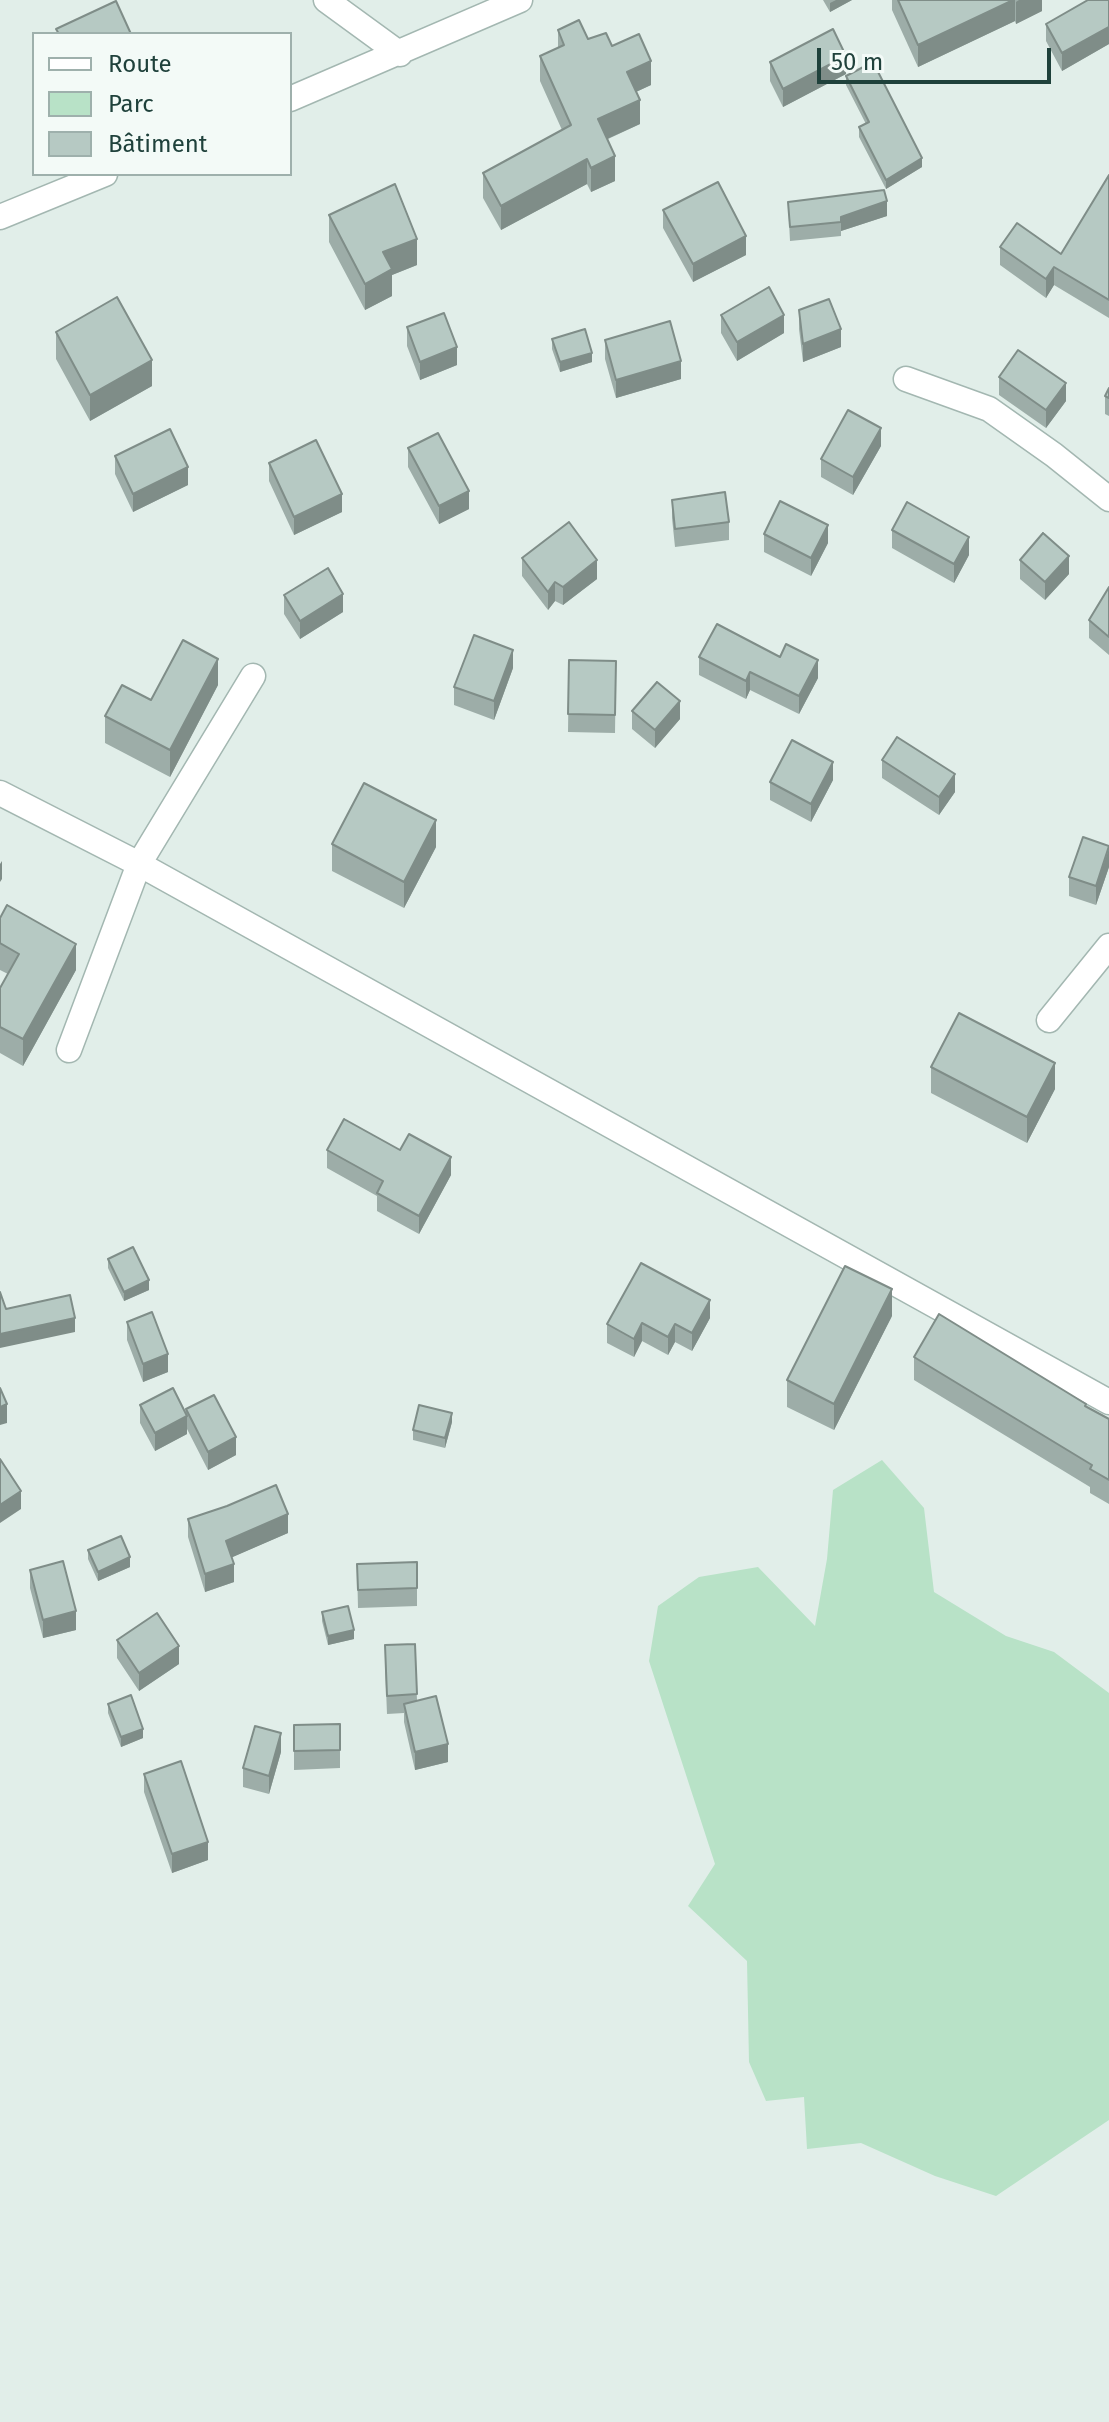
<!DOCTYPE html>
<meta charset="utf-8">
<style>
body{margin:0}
#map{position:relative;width:1109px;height:2422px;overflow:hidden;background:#e1eee9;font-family:"Fira Sans",sans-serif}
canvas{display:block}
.legend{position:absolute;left:32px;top:32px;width:260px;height:144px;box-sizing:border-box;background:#f3faf7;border:2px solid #9eb0ac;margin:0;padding:10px 14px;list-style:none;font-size:24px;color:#1f413b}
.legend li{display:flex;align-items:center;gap:16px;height:40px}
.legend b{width:40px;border:2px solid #9eb0ac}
.scale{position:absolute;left:817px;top:48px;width:234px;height:36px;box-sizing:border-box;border:4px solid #1f413b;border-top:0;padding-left:10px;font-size:24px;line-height:28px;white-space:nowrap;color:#1f413b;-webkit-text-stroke:6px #f3faf7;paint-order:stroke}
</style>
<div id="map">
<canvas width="1109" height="2422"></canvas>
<ul class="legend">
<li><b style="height:10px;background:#fff"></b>Route</li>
<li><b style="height:22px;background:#b8e2c7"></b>Parc</li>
<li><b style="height:22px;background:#b6c9c3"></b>Bâtiment</li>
</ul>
<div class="scale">50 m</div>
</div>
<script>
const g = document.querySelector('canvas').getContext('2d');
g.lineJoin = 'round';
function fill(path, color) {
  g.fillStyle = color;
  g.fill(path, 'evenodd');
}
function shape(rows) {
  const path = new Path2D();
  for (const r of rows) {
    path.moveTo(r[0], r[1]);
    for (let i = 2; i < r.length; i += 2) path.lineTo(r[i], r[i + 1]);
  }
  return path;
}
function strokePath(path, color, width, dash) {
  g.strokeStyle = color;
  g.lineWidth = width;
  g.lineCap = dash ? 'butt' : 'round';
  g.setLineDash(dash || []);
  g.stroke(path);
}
fill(shape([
 [882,1460,924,1508,934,1592,1006,1636,1054,1652,1109,1693,1109,2120,996,2196,935,2176,861,2143,807,2149,804,2097,766,2101,749,2062,747,1961,688,1906,715,1864,649,1661,658,1606,699,1577,758,1567,815,1626,827,1559,833,1490]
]), '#b8e2c7');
const minor = shape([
 [326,0,400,54],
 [290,99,520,0],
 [0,217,105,174],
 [906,379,989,409,1054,455,1109,499],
 [0,793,139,864,1109,1402],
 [1049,1020,1109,946],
 [69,1050,139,864,253,676]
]);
strokePath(minor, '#a3b7b1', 27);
strokePath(minor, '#fff', 24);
fill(shape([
 [823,0,852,0,830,12],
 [892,0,1042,0,1042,11,1016,24,1015,21,918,67,892,10],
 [1109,0,1109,44,1062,71,1046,41,1046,24],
 [558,30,612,46,651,85,636,92,640,124,608,139,615,181,591,192,587,184,501,230,483,198,483,173,562,130,540,81,540,56,558,48],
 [770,62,846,74,783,107,770,81],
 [846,76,922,167,886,189,859,137,859,127,866,124,846,85],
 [1109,175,1109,318,1054,285,1046,298,1000,265,1000,247,1061,254],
 [788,202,887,216,841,231,841,236,790,241],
 [663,210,746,255,693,282,663,228],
 [329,215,417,265,392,275,392,296,365,310,329,242],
 [799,310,841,347,803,362,799,329],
 [721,315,784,333,737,361,721,333],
 [407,327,457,365,420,380,407,346],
 [56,332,152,386,90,421,56,359],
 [552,339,592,362,560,372,552,349],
 [605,340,681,379,616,398,605,359],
 [999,377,1066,401,1046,428,999,395],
 [1109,388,1109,416,1105,414,1105,396],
 [881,446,853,495,821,477,821,459],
 [408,448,469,509,439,524,408,467],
 [115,456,188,485,133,512,115,474],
 [269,463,342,512,294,535,269,481],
 [672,500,729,522,729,540,675,547,672,518],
 [892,530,969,555,954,583,892,548],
 [764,534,828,543,811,576,764,552],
 [522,558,597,579,563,605,555,601,548,610,522,576],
 [1020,560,1069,574,1045,600,1020,579],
 [1109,587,1109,655,1089,638,1089,620],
 [284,595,343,612,300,639,284,614],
 [699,657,818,678,799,714,750,690,746,699,699,675],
 [569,660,616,661,615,733,568,732],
 [513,668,494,720,454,705,454,687],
 [218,685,170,777,105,743,105,716,151,700],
 [632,711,680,719,655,748,632,729],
 [882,760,955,792,939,815,882,778],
 [833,780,811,822,770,800,770,782],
 [332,844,436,847,404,908,332,871],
 [1109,846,1109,867,1096,905,1069,896,1069,877],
 [0,918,76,970,23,1066,0,1053,0,988,8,974,0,970],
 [931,1067,1055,1089,1027,1143,931,1093],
 [327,1150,400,1150,451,1175,419,1234,377,1211,377,1196,327,1168],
 [108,1259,149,1290,124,1301,108,1268],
 [892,1316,834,1430,787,1407,787,1380],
 [710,1318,692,1351,675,1342,668,1355,642,1341,634,1357,607,1343,607,1324],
 [127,1322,168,1372,143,1382,127,1340],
 [914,1357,1086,1407,1109,1419,1109,1504,1090,1493,1090,1487,914,1380],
 [140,1405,186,1414,186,1409,236,1455,208,1470,187,1429,187,1434,155,1451,140,1423],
 [452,1422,445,1448,413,1440,413,1430],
 [188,1519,288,1533,232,1557,234,1582,205,1592,188,1537],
 [88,1550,130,1567,98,1581,88,1559],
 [417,1562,417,1606,358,1608,357,1564],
 [30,1570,76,1630,43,1638,30,1588],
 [322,1612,354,1639,328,1645,322,1621],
 [117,1640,179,1664,139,1691,117,1658],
 [415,1644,417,1701,448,1762,415,1770,404,1722,404,1713,387,1714,385,1664],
 [108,1704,143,1738,121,1747,108,1713],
 [340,1724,340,1768,294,1770,294,1725],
 [281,1752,269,1794,243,1787,243,1768],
 [144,1774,208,1860,172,1873,144,1792]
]), '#9dada8');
fill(shape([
 [836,0,852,0,830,12,830,3],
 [1013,0,1015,0,1015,21,918,67,918,45],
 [1019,0,1042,0,1042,11,1016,24,1016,2],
 [1109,27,1109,44,1062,71,1062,53],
 [846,56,846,74,783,107,783,89],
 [651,61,651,85,627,96,627,72],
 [640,100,640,124,598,143,598,119],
 [615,156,615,181,591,192,591,168],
 [922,158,922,167,886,189,886,180],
 [587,159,587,184,501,230,501,206],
 [887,201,887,216,841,231,841,217],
 [746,236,746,255,693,282,693,264],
 [417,239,417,265,392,275,392,296,365,310,365,284,383,252],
 [1054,267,1054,285,1046,298,1046,279],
 [784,315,784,333,737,361,737,342],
 [841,329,841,347,803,362,803,344],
 [457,347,457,365,420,380,420,362],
 [592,353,592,362,560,372,560,362],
 [152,360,152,386,90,421,90,395],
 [681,361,681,379,616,398,616,380],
 [1066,383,1066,401,1046,428,1046,410],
 [881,428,881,446,853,495,853,477],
 [188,467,188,485,133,512,133,494],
 [469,491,469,509,439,524,439,506],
 [342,494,342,512,294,535,294,517],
 [828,525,828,543,811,576,811,558],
 [969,537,969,555,954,583,954,564],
 [1069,556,1069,574,1045,600,1045,582],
 [597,560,597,579,563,605,563,587],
 [555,582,555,601,548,610,548,592],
 [343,594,343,612,300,639,300,621],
 [513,650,513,668,494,720,494,701],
 [218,659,218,685,170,777,170,750],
 [818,660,818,678,799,714,799,696],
 [750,672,750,690,746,699,746,681],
 [680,701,680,719,655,748,655,730],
 [833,762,833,780,811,822,811,804],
 [955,774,955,792,939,815,939,797],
 [436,820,436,847,404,908,404,882],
 [1109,849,1109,867,1096,905,1096,886],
 [2,861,2,879,0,882,0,864],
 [76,944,76,970,23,1066,23,1039],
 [1055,1063,1055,1089,1027,1143,1027,1117],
 [451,1157,451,1175,419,1234,419,1216],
 [149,1280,149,1290,124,1301,124,1292],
 [892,1289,892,1316,834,1430,834,1404],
 [710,1300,710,1318,692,1351,692,1333],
 [75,1318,75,1332,0,1348,0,1334],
 [642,1323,642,1341,634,1357,634,1339],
 [675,1324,675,1342,668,1355,668,1337],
 [168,1354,168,1372,143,1382,143,1364],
 [7,1404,7,1423,0,1425,0,1407],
 [452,1413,452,1422,445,1448,445,1438],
 [187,1416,187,1434,155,1451,155,1433],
 [236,1437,236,1455,208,1470,208,1452],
 [21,1491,21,1509,0,1523,0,1505],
 [288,1514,288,1533,226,1560,226,1541],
 [130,1557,130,1567,98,1581,98,1572],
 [234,1564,234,1582,205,1592,205,1574],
 [76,1611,76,1630,43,1638,43,1620],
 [354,1630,354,1639,328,1645,328,1636],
 [179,1646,179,1664,139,1691,139,1673],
 [143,1729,143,1738,121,1747,121,1737],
 [281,1733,281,1752,269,1794,269,1776],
 [448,1744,448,1762,415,1770,415,1752],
 [208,1842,208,1860,172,1873,172,1854]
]), '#7f8d88');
const building = shape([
 [898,0,1013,0,918,45,898,0],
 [1088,0,1109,0,1109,27,1062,53,1046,24,1088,0],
 [116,1,131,34,59,34,56,29,116,1],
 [579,20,588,39,606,33,612,46,639,34,651,61,627,72,640,100,598,119,615,156,591,168,587,159,501,206,483,173,571,125,540,56,564,45,558,30,579,20],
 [833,29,846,56,783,89,770,62,833,29],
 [873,62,922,158,886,180,859,127,869,122,846,76,873,62],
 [1109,175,1109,300,1054,267,1046,279,1000,247,1017,223,1061,254,1109,175],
 [718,182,746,236,693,264,663,210,718,182],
 [395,184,417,239,383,252,392,269,365,284,329,215,395,184],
 [884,190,887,201,841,217,841,222,790,227,788,202,884,190],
 [769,287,784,315,737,342,721,315,769,287],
 [117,297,152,360,90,395,56,332,117,297],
 [829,299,841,329,803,344,799,310,829,299],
 [444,313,457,347,420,362,407,327,444,313],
 [670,321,681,361,616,380,605,340,670,321],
 [585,329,592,353,560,362,552,339,585,329],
 [1018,350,1066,383,1046,410,999,377,1018,350],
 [1109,388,1109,398,1105,396,1109,388],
 [848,410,881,428,853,477,821,459,848,410],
 [170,429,188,467,133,494,115,456,170,429],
 [438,433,469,491,439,506,408,448,438,433],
 [316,440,342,494,294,517,269,463,316,440],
 [725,492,729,522,675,529,672,500,725,492],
 [780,501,828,525,811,558,764,534,780,501],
 [907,502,969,537,954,564,892,530,907,502],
 [569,522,597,560,563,587,555,582,548,592,522,558,569,522],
 [1043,533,1069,556,1045,582,1020,560,1043,533],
 [328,568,343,594,300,621,284,595,328,568],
 [1109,587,1109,637,1089,620,1109,587],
 [717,624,780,657,786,644,818,660,799,696,750,672,746,681,699,657,717,624],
 [474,635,513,650,494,701,454,687,474,635],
 [183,640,218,659,170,750,105,716,122,685,151,700,183,640],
 [569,660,616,661,615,715,568,714,569,660],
 [657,682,680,701,655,730,632,711,657,682],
 [897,737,955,774,939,797,882,760,897,737],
 [792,740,833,762,811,804,770,782,792,740],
 [364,783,436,820,404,882,332,844,364,783],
 [1083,837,1109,846,1096,886,1069,877,1083,837],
 [7,905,76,944,23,1039,0,1027,0,988,19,954,0,943,0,918,7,905],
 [959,1013,1055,1063,1027,1117,931,1067,959,1013],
 [344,1119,400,1150,409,1134,451,1157,419,1216,377,1193,383,1181,327,1150,344,1119],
 [133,1247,149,1280,124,1292,108,1259,133,1247],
 [641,1263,710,1300,692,1333,675,1324,668,1337,642,1323,634,1339,607,1324,641,1263],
 [845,1266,892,1289,834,1404,787,1380,845,1266],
 [0,1292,6,1309,70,1295,75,1318,0,1334,0,1292],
 [152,1312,168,1354,143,1364,127,1322,152,1312],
 [939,1314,1086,1404,1085,1406,1109,1419,1109,1480,1090,1469,1092,1465,914,1357,939,1314],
 [0,1388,7,1404,0,1407,0,1388],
 [173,1388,187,1416,155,1433,140,1405,173,1388],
 [214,1395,236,1437,208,1452,186,1409,214,1395],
 [419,1405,452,1413,445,1438,413,1430,419,1405],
 [0,1459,21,1491,0,1505,0,1459],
 [276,1485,288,1514,226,1541,234,1564,205,1574,188,1519,227,1506,276,1485],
 [121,1536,130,1557,98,1572,88,1550,121,1536],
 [63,1561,76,1611,43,1620,30,1570,63,1561],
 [417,1562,417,1588,358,1590,357,1564,417,1562],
 [348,1606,354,1630,328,1636,322,1612,348,1606],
 [157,1613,179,1646,139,1673,117,1640,157,1613],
 [415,1644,417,1694,387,1696,385,1645,415,1644],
 [131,1695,143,1729,121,1737,108,1704,131,1695],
 [436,1696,448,1744,415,1752,404,1704,436,1696],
 [340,1724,340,1750,294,1751,294,1725,340,1724],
 [255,1726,281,1733,269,1776,243,1768,255,1726],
 [181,1761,208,1842,172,1854,144,1774,181,1761]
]);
fill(building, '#b6c9c3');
strokePath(building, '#7f8d88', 2);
</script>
